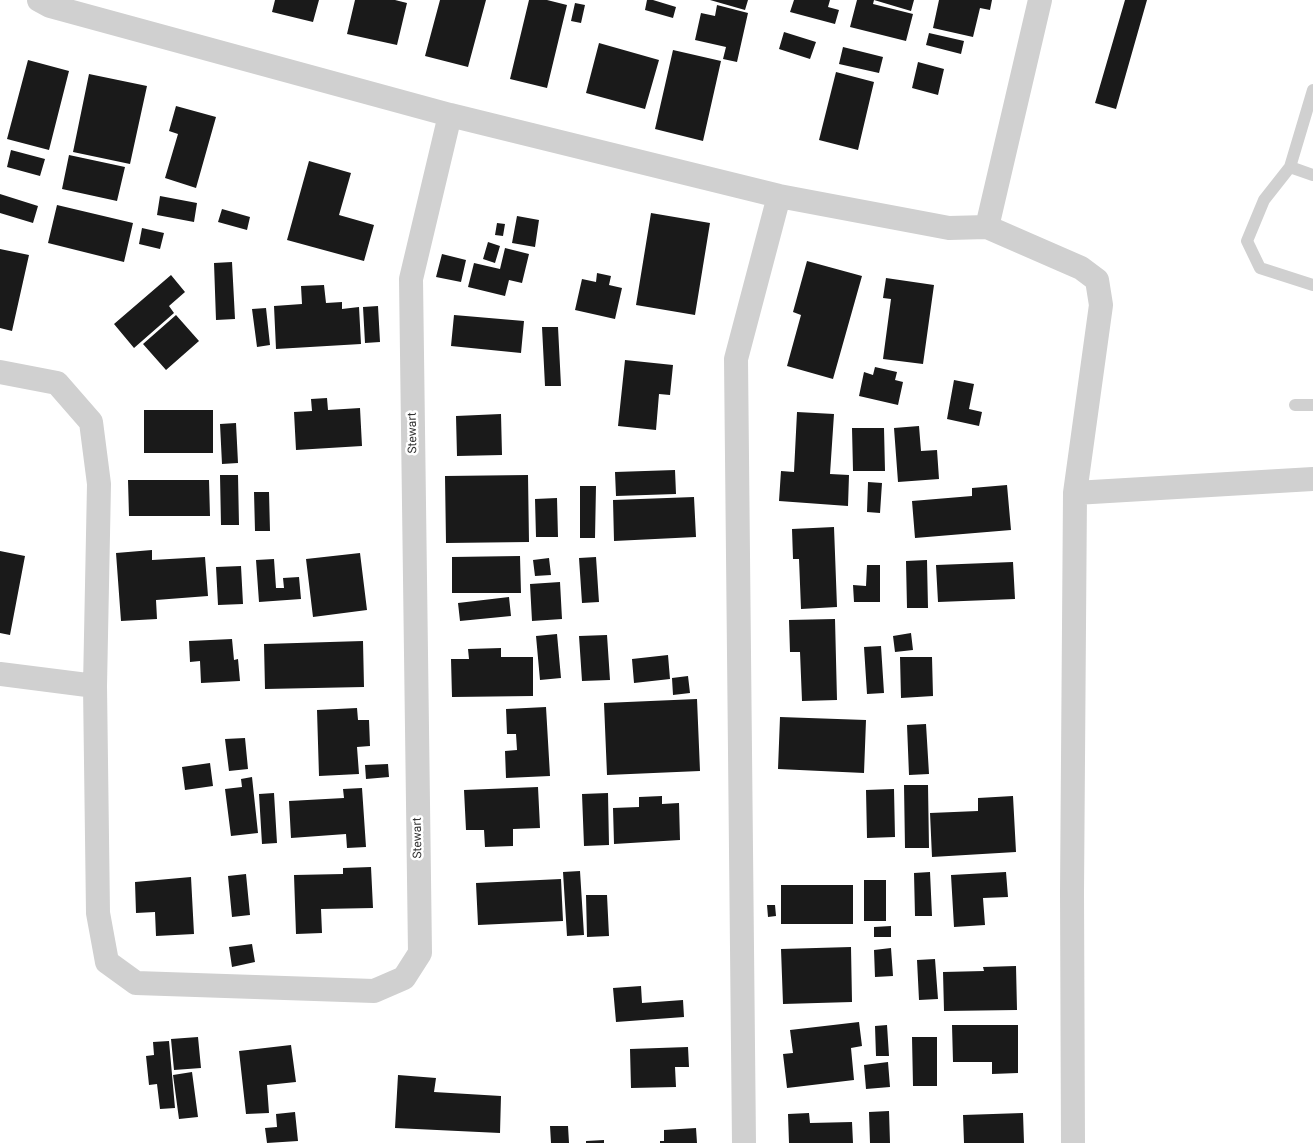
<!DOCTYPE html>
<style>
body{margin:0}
canvas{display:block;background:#fff}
</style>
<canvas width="1313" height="1143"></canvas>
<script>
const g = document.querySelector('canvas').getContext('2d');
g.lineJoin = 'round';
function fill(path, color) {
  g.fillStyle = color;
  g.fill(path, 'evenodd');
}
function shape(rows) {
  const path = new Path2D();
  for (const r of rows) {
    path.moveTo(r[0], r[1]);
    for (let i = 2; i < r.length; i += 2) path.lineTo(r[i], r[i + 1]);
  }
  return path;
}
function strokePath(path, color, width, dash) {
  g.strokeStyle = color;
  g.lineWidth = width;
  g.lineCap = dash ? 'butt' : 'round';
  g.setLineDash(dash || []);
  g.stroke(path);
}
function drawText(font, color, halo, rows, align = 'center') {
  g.font = font + ' Roboto,sans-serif';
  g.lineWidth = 5;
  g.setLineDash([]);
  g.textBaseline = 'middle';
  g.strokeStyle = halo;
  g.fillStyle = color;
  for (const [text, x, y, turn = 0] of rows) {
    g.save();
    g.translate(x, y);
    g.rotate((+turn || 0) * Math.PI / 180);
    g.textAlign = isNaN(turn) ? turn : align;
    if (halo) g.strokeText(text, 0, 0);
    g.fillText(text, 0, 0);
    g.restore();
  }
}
fill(shape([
 [275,0,319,0,313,22,272,12],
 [355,0,395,0,407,3,397,45,347,34],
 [440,0,486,0,468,67,425,56],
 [529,0,547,0,567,5,547,88,510,79],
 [647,0,653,0,676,7,673,18,645,10],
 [710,0,748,0,745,10],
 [794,0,830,0,828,7,839,10,835,24,790,12],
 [857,0,874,0,873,4,913,14,906,41,850,27],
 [874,0,914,0,911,11],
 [939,0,992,0,990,10,980,8,973,37,933,28],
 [1125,0,1147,0,1116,109,1095,103],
 [575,3,585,5,581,23,571,21],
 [717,5,748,13,737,62,723,59,726,47,695,40,701,13,715,16],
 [784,32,816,42,810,59,779,49],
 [929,33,964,41,961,54,926,45],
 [599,43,659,60,645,109,586,93],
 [843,47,883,57,879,73,839,64],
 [673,50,721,61,703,141,655,129],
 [28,60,69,71,49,150,7,139],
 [918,62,944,69,938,95,912,88],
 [836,72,874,82,858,150,819,140],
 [89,74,147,86,130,164,73,152],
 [176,106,216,117,196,188,165,178,178,134,169,131],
 [11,150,45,159,40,176,7,167],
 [69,155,125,167,117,201,62,189],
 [309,161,351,173,339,215,374,225,364,261,287,240],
 [0,194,38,206,33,223,0,213],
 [160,196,197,203,194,222,157,215],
 [57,205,133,223,124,262,48,243],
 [222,209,250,217,247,230,218,222],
 [651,213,710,223,695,315,636,305],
 [517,216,539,220,535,247,512,243],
 [497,223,505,224,503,236,495,235],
 [142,228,164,233,160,249,139,244],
 [488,242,500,246,495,263,483,259],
 [505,248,529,254,522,283,509,280,505,296,468,287,474,263,500,269],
 [0,249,29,255,12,331,0,328],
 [442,254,466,260,461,282,436,277],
 [807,261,862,276,833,379,787,366,801,315,793,312],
 [232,262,235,319,216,320,214,263],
 [597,273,611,276,609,285,622,288,615,319,575,310,582,279,596,282],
 [171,275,185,292,169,306,174,313,134,348,114,324],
 [886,278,934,285,923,364,883,359,891,299,883,298],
 [324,285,326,303,342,302,342,309,359,307,361,344,276,349,274,306,302,304,301,286],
 [378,306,380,342,365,343,363,307],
 [266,308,270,345,257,347,252,309],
 [176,315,199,341,166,370,143,344],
 [454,315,524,321,521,353,451,346],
 [542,327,558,327,561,386,545,386],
 [625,360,673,365,670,395,659,394,656,430,618,426],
 [875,367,897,372,895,380,903,382,898,405,859,396,864,372,873,375],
 [954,380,974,384,969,409,982,412,979,426,947,419],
 [327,398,328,410,360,408,362,446,296,450,294,412,312,411,311,399],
 [144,410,213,410,213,453,144,453],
 [797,412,834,414,830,474,849,475,848,506,779,501,781,471,794,472],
 [501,414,502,455,457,456,456,416],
 [236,423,238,463,222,464,220,424],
 [919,426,921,451,937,450,939,479,898,482,894,428],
 [852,428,884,428,885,471,853,471],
 [675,470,676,494,616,496,615,472],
 [220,475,238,475,239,525,221,525],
 [528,475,529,542,446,543,445,476],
 [128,480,209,480,210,516,129,516],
 [868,482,882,483,880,513,867,512],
 [1007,485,1011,530,915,538,912,501,972,496,972,488],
 [580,486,596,486,595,538,580,538],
 [254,492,269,492,270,531,255,531],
 [694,497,696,537,614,541,613,500],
 [557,498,558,537,536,537,535,499],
 [834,527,837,607,801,609,799,559,793,559,792,529],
 [152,550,152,560,205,557,208,596,156,600,157,619,121,621,116,553],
 [0,551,25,556,10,635,0,633],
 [360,553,367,610,313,617,306,559],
 [520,556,521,593,452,593,452,557],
 [596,557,599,602,582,603,579,558],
 [549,558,551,575,535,576,533,560],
 [274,559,276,588,284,588,283,578,299,577,301,599,259,602,256,560],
 [927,560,928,608,907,608,906,561],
 [1013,562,1015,599,938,602,936,565],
 [867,565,880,565,880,602,854,602,853,585,866,586],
 [241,566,243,604,218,605,216,567],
 [560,582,562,619,532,621,530,584],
 [509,597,511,616,460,621,458,603],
 [835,619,837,700,802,701,800,652,790,652,789,620],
 [911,633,913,650,895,652,893,636],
 [557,634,561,678,540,680,536,636],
 [607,635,610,680,582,681,579,636],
 [232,639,234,660,238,659,240,681,201,683,200,661,190,662,189,641],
 [363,641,364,687,265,689,264,644],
 [881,646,884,693,867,694,864,647],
 [501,648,501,657,533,657,533,696,452,697,451,659,469,659,468,649],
 [668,655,670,679,634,683,632,659],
 [900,657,932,657,933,696,901,698],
 [688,676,690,693,673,695,672,678],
 [697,699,700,771,607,775,604,703],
 [546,707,550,776,506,778,505,751,517,750,516,734,507,734,506,709],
 [357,708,358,720,369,720,370,746,357,747,359,774,319,776,317,710],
 [780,717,866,720,864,773,778,769],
 [926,724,929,774,909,775,907,725],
 [245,738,248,769,229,771,225,739],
 [210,763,213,786,185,790,182,767],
 [388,764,389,777,366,779,365,765],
 [252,777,258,833,231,836,225,789,242,787,241,779],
 [904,785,928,785,929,848,905,848],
 [538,787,540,828,513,829,513,846,485,847,484,830,466,830,464,790],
 [362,788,366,847,347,848,346,834,291,838,289,801,344,798,343,789],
 [894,789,895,837,867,838,866,790],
 [274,793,277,843,262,844,259,794],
 [608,793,609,845,584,846,582,794],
 [662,796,662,804,679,803,680,840,614,844,613,808,639,807,639,797],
 [1013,796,1016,852,932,857,930,813,978,811,978,798],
 [371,867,373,908,321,909,322,933,296,934,294,875,343,874,343,868],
 [580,871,584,935,567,936,563,872],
 [930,872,932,916,915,916,914,873],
 [1006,872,1008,897,983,898,985,925,954,927,951,875],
 [246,874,250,915,232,917,228,876],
 [191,877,194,934,156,936,155,912,136,913,135,882],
 [561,879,563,921,478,925,476,883],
 [864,880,886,880,886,921,864,921],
 [781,885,853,885,853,924,781,924],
 [586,895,607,895,609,936,587,937],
 [767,905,775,905,776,916,768,917],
 [891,926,891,937,874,937,874,927],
 [252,944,255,962,232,967,229,947],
 [851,947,852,1002,783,1004,781,949],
 [891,948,893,976,875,977,874,950],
 [935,959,938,999,919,1000,917,960],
 [1016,966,1017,1010,944,1011,943,972,984,971,983,967],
 [641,986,642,1003,683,1000,684,1017,616,1022,613,988],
 [859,1022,862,1046,851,1048,854,1080,787,1088,783,1054,793,1053,790,1030],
 [887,1025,889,1056,876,1056,875,1026],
 [952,1025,1018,1025,1018,1073,992,1074,992,1062,953,1062],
 [198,1037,201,1068,174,1070,171,1039],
 [912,1037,937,1037,937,1086,913,1086],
 [169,1041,175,1108,160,1109,157,1084,149,1085,146,1056,154,1055,153,1042],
 [291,1045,296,1082,267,1085,269,1113,246,1114,239,1051],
 [688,1047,689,1067,675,1067,676,1087,631,1088,630,1049],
 [888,1062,890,1087,866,1089,864,1065],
 [192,1072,198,1117,179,1119,173,1075],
 [398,1075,436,1078,434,1092,501,1096,500,1133,395,1128],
 [889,1111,890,1143,870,1143,869,1112],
 [295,1112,298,1141,267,1143,265,1128,277,1127,276,1114],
 [809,1113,810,1123,852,1122,853,1143,789,1143,788,1114],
 [1023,1113,1024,1143,964,1143,963,1115],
 [550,1126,568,1126,569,1143,551,1143],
 [696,1128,697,1143,660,1143,660,1141,664,1141,664,1130],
 [604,1140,604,1143,586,1143,586,1141]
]), '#1a1a1a');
strokePath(shape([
 [1313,90,1290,167,1264,200,1247,241,1260,268,1313,285],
 [1290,167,1313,175],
 [1295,405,1313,405]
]), '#d0d0d0', 12);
strokePath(shape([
 [39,0,50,6,450,115,779,196,949,228,987,227,1040,0],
 [987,227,1081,268,1097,280,1101,305,1075,493,1072,892,1073,1143],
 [0,372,57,383,91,422,99,484,95,686,98,913,107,962,136,983,374,991,404,978,420,953,411,279,450,115],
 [1075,493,1313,479],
 [0,674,95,686],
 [744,1143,736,359,779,196]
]), '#d0d0d0', 24);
drawText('12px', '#333', '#fff', [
 ["Stewart",413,433,-91],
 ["Stewart",418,838,-91]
]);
</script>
